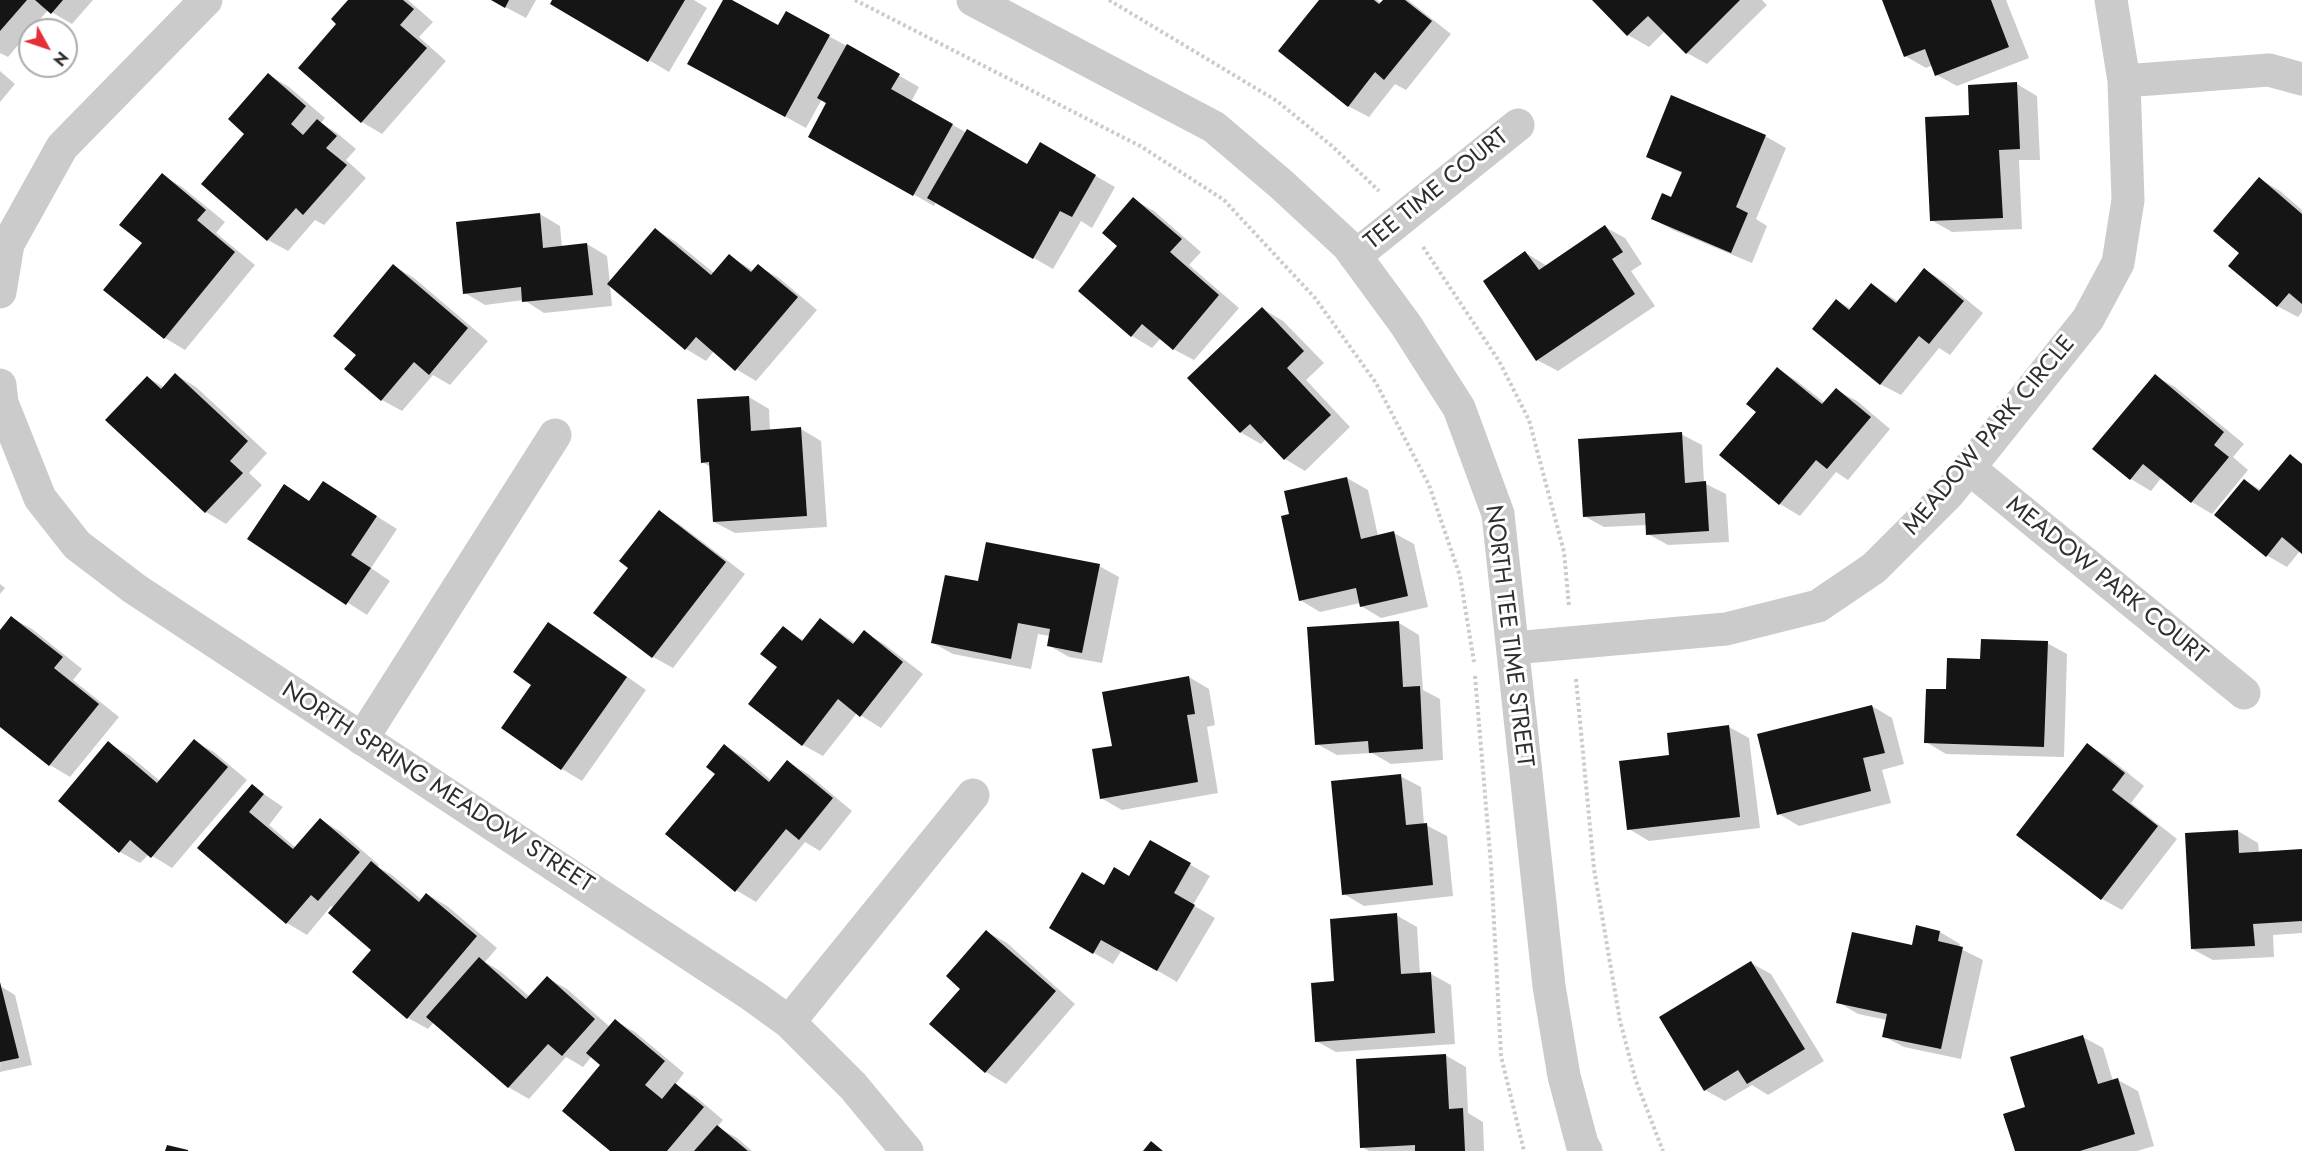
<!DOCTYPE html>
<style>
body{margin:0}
#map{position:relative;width:2302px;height:1151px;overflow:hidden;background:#fff;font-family:Jost,sans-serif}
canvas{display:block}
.north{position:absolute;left:18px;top:18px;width:60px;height:60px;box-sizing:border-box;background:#fff;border:2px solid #ababab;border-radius:50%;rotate:130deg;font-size:16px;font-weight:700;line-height:24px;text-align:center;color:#2e2e2e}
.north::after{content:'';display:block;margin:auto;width:21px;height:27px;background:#e72d35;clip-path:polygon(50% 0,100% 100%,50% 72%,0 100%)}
</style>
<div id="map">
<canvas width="2302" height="1151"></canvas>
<div class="north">N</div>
</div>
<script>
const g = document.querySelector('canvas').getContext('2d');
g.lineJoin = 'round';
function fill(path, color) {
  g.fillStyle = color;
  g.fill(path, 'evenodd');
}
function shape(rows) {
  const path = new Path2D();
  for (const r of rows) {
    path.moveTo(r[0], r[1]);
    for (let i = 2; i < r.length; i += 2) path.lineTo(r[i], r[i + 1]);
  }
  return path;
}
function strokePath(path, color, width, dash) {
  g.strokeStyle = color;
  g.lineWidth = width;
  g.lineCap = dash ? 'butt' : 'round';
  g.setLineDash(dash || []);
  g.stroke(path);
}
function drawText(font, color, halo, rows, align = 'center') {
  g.font = font + ' Jost,sans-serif';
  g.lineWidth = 6;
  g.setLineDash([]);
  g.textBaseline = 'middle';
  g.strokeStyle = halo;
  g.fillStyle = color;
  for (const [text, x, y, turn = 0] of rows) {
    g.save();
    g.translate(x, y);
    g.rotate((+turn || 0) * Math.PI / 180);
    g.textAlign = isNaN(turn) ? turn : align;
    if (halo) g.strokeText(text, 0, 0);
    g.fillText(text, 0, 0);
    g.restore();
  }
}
fill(shape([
 [0,0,93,0,72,24,48,10,8,57,0,53],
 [350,0,408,0,433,22,419,37,446,61,382,134,362,122,300,68,339,24],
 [492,0,536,0,526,18],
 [554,0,694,0,707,8,669,72,552,3],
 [724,0,729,0,779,27,786,13,847,46,919,87,911,102,1027,166,1040,144,1115,187,1092,228,1081,221,1053,269,936,202,934,206,810,136,828,103,822,99,806,128,709,75],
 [1321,0,1377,0,1382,4,1385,0,1408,0,1451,34,1406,90,1395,84,1369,117,1348,106],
 [1594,0,1762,0,1767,5,1707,64,1687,53,1665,31,1649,47,1628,35],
 [1883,0,2006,0,2029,58,1957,86,1937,75,1933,65,1926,68,1905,56],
 [0,71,15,84,0,102],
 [269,75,289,87,325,118,321,123,337,133,356,149,346,160,366,178,324,225,315,220,288,251,268,240,247,134],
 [2017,84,2037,96,2040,160,2019,160,2022,229,1952,232,1931,220,1970,116],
 [1765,136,1786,148,1756,219,1767,226,1752,263,1673,230,1653,219,1672,199,1683,174,1648,156],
 [162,175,182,187,225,222,216,233,255,265,185,350,165,338,144,243],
 [2260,179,2280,191,2302,210,2302,312,2298,317,2277,306,2242,253],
 [1133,199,1154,211,1201,252,1189,265,1239,308,1194,360,1173,349,1161,338,1152,348,1132,336,1080,291,1119,246],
 [540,214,560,226,562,247,587,244,607,256,610,284,656,230,676,242,714,273,729,256,754,271,758,266,779,278,817,310,756,381,736,369,714,351,706,361,686,349,610,285,612,306,544,313,524,300,485,305,465,293],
 [1605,227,1625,238,1642,264,1631,271,1655,306,1558,371,1537,360,1526,253,1547,266],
 [394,266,414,278,488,341,450,385,433,375,402,411,382,400,346,369,358,355],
 [1925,270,1945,282,1983,313,1950,355,1939,348,1901,395,1880,384,1837,301,1852,309,1872,285,1899,302],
 [1263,309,1283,321,1324,363,1306,380,1350,427,1305,471,1285,459,1266,439,1261,444,1240,432],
 [1777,369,1797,381,1825,403,1836,390,1857,401,1890,429,1848,480,1836,472,1800,516,1780,504,1721,455,1758,412],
 [176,375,196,387,267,453,249,473,262,485,226,524,206,512,107,420,147,377,165,388],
 [2155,376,2175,387,2244,444,2233,457,2248,470,2212,514,2192,502,2162,477,2151,491,2131,479,2094,449],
 [749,397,769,409,770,431,801,429,821,441,827,527,735,533,714,522,711,467,702,462],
 [1681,434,1702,445,1704,483,1726,494,1729,542,1668,545,1648,534,1647,525,1604,527,1584,516],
 [2290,456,2302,463,2302,552,2300,551,2287,567,2266,555,2244,480,2261,490],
 [1347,478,1368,490,1378,536,1394,533,1414,544,1428,607,1381,618,1361,606,1360,603,1320,612,1300,600,1291,515],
 [324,483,397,529,371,568,390,581,367,615,249,539,284,486,311,502],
 [659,512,679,524,745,574,673,668,653,657,630,568],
 [1099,566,1119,577,1102,663,1069,657,1048,645,1050,636,1038,634,1031,669,953,654,933,643,979,583],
 [0,584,5,588,0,594],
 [12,618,32,629,82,669,73,680,119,717,70,777,50,765,0,725,0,633],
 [821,620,856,643,864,632,884,644,923,674,881,728,857,713,823,756,803,745,779,667,783,628,805,641],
 [1399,623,1419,635,1423,690,1440,699,1443,760,1391,764,1372,753,1337,755,1317,744],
 [548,624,569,636,646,690,582,781,562,769,533,685],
 [2047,643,2067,654,2064,757,1946,754,1926,742,1947,690,1981,660],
 [1189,677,1209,689,1215,725,1207,727,1218,793,1122,810,1101,798,1113,747],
 [1872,706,1892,718,1904,764,1882,770,1891,803,1799,826,1779,814],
 [1729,727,1749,738,1760,828,1649,841,1629,829,1671,756],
 [194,741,214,752,247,780,172,868,149,854,140,863,120,852,60,801,108,743,129,755,160,781],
 [2087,745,2108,757,2144,786,2131,803,2177,839,2122,910,2102,899],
 [725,746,745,758,772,781,787,762,808,774,852,811,820,851,805,842,756,902,736,890,717,773],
 [1400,776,1421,787,1424,824,1447,836,1453,896,1364,906,1344,894],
 [252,786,283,807,269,825,296,848,321,820,341,832,379,865,378,867,392,875,422,900,427,894,447,906,497,948,485,962,500,971,530,997,547,978,567,989,610,1027,615,1021,635,1032,684,1073,675,1085,696,1097,723,1120,717,1127,737,1138,752,1151,612,1151,602,1065,592,1056,583,1067,566,1057,529,1099,508,1087,434,1022,428,1029,408,1018,373,950,334,908,331,906,307,935,287,923,200,848],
 [2238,831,2258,843,2259,853,2302,851,2302,933,2273,935,2274,957,2213,960,2192,949],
 [1151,842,1210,876,1193,905,1215,918,1177,982,1122,950,1113,964,1051,928,1104,886,1130,878],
 [1396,915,1417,927,1420,974,1431,974,1451,985,1455,1044,1336,1052,1316,1041,1336,983],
 [1917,927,1940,932,1960,944,1959,948,1983,960,1961,1059,1904,1047,1883,1036,1887,1020,1858,1014,1838,1002,1913,947],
 [987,932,1007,943,1075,1004,1006,1084,986,1072,963,989],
 [1751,963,1771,974,1824,1061,1768,1095,1752,1085,1725,1101,1705,1090],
 [2,987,15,995,32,1065,0,1072],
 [2083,1037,2103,1048,2113,1081,2118,1080,2138,1091,2154,1146,2137,1151,2016,1151,2027,1108],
 [1445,1055,1466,1067,1468,1113,1483,1122,1484,1151,1369,1151,1362,1147]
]), '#0003');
fill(shape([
 [0,0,27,0,0,31],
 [35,0,63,0,51,14],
 [348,0,403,0,414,9,400,25,427,48,361,123,298,68,336,24,331,19],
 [491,0,509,0,505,8],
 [552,0,685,0,648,62,550,4],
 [723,0,732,0,778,25,786,11,830,35,785,117,687,64],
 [1319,0,1374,0,1379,4,1383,0,1405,0,1432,21,1384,80,1375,72,1348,107,1278,51],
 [1592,0,1740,0,1686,54,1648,16,1627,36],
 [1882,0,1991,0,2009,47,1935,76,1925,49,1904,57],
 [847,44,900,74,891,89,953,124,913,196,808,137,826,103,817,98],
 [268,73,306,106,291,124,303,135,317,119,337,136,326,148,347,165,303,215,296,208,267,241,201,184,244,134,228,119],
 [2017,82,2020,149,1999,150,2003,218,1930,221,1925,117,1969,115,1968,85],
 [1671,95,1766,135,1736,207,1748,213,1731,253,1651,219,1662,193,1671,197,1682,172,1646,157],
 [967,129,1027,164,1040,142,1096,175,1072,217,1060,211,1033,259,927,198],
 [162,173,206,210,197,220,235,252,164,339,103,290,142,243,119,225],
 [2259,177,2302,214,2302,304,2289,293,2277,307,2228,266,2239,253,2213,231],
 [1133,197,1182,239,1170,252,1219,295,1173,350,1142,324,1131,337,1078,291,1117,246,1102,233],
 [540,213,543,248,587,243,593,295,522,302,521,287,463,294,456,222],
 [1605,225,1623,252,1612,259,1635,294,1536,361,1483,281,1525,251,1539,270],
 [655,228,711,275,729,254,751,272,758,264,798,297,735,371,696,337,685,350,607,284],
 [393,264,468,328,429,375,414,362,381,401,344,369,356,355,333,336],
 [1924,268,1964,301,1929,344,1919,336,1880,385,1812,329,1836,299,1849,310,1871,283,1896,303],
 [1262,307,1304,351,1287,368,1331,415,1284,460,1250,424,1240,433,1187,378],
 [1777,367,1822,404,1836,388,1871,417,1827,469,1816,460,1779,505,1719,455,1756,412,1746,404],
 [175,373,248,441,230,461,243,473,205,513,105,420,147,376,161,389],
 [2155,374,2224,432,2214,445,2229,457,2191,503,2143,464,2130,480,2092,449],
 [749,396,751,431,801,427,807,516,713,522,709,462,701,463,697,399],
 [1682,432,1685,483,1706,481,1709,531,1646,535,1645,513,1583,517,1578,439],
 [2290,454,2302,464,2302,554,2282,537,2266,557,2214,515,2244,479,2259,491],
 [1347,477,1361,539,1394,531,1408,596,1360,607,1356,588,1299,601,1281,516,1289,514,1284,491],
 [323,481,377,516,351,555,371,568,346,605,247,539,284,484,309,501],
 [659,510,726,562,652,658,593,613,628,568,619,561],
 [986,542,1100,564,1082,653,1047,646,1050,629,1018,623,1011,659,931,643,945,575,978,581],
 [11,616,63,657,54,668,99,704,49,766,0,727,0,630],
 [820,618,853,644,864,630,903,662,860,717,838,699,802,746,748,704,777,667,760,654,783,626,802,641],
 [1399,621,1403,687,1420,686,1423,749,1369,753,1368,741,1315,745,1307,627],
 [548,622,627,677,561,770,501,728,531,685,513,672],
 [1981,639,2048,641,2044,747,1924,743,1926,689,1946,689,1947,658,1980,659],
 [1189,676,1195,714,1187,715,1198,782,1100,799,1092,749,1112,746,1102,692],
 [1872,705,1885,753,1863,758,1871,791,1777,815,1757,734],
 [1729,725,1740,817,1627,830,1619,761,1669,755,1667,733],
 [194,739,228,767,151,858,130,840,119,853,58,801,108,741,157,783],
 [2087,743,2125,773,2112,790,2158,826,2101,900,2016,835],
 [724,744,769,782,787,760,833,798,799,840,786,829,735,892,665,834,715,774,706,767],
 [1401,774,1406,825,1427,823,1433,885,1342,895,1331,781],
 [252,784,264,794,249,812,293,849,320,818,360,852,318,901,311,895,286,924,197,848],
 [2238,830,2239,853,2302,849,2302,921,2253,924,2255,946,2191,949,2185,833],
 [1150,840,1191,863,1174,893,1195,905,1157,971,1101,940,1093,954,1049,928,1082,872,1104,885,1114,867,1129,876],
 [371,861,419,902,426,893,477,936,407,1019,352,972,371,950,328,913],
 [1397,913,1401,974,1431,972,1435,1033,1315,1042,1311,983,1334,981,1330,919],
 [1916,925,1940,931,1938,941,1963,947,1941,1049,1882,1037,1887,1014,1836,1003,1852,932,1912,945],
 [986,930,1056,991,985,1073,929,1024,960,989,946,976],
 [479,957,526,999,547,976,595,1019,562,1056,548,1044,508,1088,426,1017],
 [1751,961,1805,1049,1747,1084,1738,1070,1704,1091,1659,1017],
 [0,982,19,1058,0,1062],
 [615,1019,665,1061,645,1085,662,1099,675,1083,704,1107,667,1151,610,1151,562,1111,600,1065,586,1053],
 [2083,1035,2098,1084,2118,1078,2135,1134,2080,1151,2015,1151,2003,1114,2025,1107,2010,1057],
 [1446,1054,1449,1109,1463,1108,1465,1151,1415,1151,1415,1145,1360,1148,1356,1059],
 [717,1125,748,1151,694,1151],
 [1151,1141,1163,1151,1143,1151],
 [167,1145,188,1150,188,1151,165,1151]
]), '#151515');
strokePath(shape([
 [855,0,1142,147,1224,200,1315,298,1376,383,1429,485,1460,576,1474,662],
 [1109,0,1277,101,1332,146,1379,191],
 [1423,247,1499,361,1529,420,1564,552,1569,606],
 [1475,676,1491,865,1501,1056,1524,1151],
 [1576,679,1594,869,1620,1021,1636,1081,1663,1151]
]), '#cbcbcb', 4, [3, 3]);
strokePath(shape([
 [973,0,1214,127,1281,184,1348,246,1406,325,1459,408,1498,514,1549,986,1564,1076,1582,1144,1586,1151],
 [2124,81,2269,70,2302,79],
 [1355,256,1518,125],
 [0,292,8,244,62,147,206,0],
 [0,385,2,403,40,498,77,545,135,589,753,996,789,1022,853,1086,907,1151],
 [1969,468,2244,693],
 [1513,648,1726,629,1818,606,1874,568,1949,493,2088,319,2118,263,2128,200,2124,81,2111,0],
 [362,739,555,435],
 [789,1022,973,795]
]), '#cbcbcb', 33);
drawText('24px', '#2e2e2e', '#fff', [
 ["TEE TIME COURT",1437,190,-39],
 ["MEADOW PARK CIRCLE",1990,436,-50],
 ["MEADOW PARK COURT",2106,581,39],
 ["NORTH TEE TIME STREET",1508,636,83],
 ["NORTH SPRING MEADOW STREET",437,788,33]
]);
</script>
